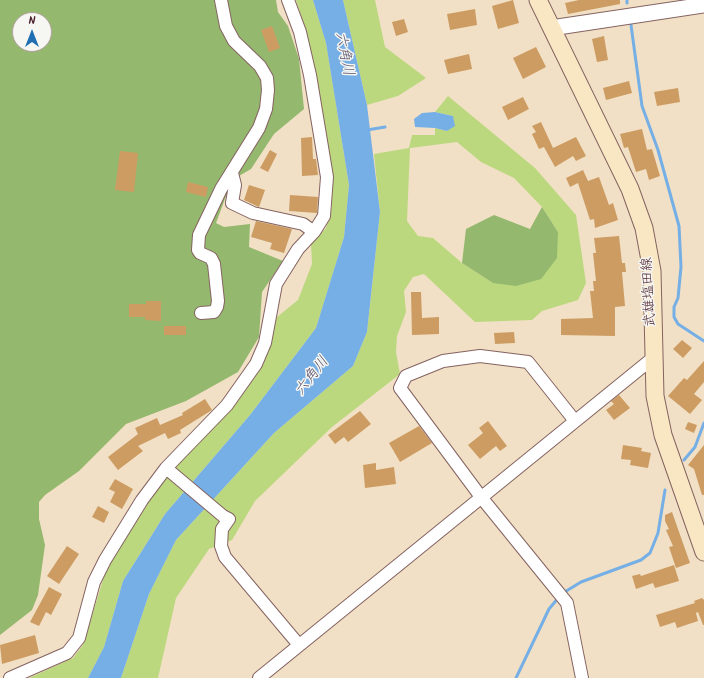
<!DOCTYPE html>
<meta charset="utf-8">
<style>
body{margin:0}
#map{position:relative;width:704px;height:678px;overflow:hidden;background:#f1e0c5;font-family:Kalam,sans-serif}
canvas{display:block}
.north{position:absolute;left:12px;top:12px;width:40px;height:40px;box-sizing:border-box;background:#f6f6f2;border:1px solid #b1a0a2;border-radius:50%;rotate:0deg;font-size:11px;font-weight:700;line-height:16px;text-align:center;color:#4a1f2b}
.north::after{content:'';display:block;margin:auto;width:14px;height:18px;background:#1f6fb2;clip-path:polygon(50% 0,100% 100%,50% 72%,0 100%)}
</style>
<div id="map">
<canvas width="704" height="678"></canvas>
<div class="north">N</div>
</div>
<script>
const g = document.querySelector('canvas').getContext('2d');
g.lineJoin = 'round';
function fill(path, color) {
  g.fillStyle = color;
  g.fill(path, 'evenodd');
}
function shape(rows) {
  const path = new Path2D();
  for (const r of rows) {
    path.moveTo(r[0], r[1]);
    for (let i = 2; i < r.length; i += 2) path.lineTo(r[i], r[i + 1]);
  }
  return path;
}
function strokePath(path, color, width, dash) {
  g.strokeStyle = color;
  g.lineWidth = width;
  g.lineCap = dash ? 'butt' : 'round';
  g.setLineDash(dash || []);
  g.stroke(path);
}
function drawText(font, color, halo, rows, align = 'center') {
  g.font = font + ' Kalam,"Klee One",sans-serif';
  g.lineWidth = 3;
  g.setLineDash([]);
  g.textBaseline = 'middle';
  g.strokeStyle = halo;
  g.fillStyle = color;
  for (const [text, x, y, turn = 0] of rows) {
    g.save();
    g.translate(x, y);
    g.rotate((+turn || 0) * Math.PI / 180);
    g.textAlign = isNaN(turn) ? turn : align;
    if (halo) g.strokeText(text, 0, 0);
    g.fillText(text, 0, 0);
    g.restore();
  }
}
fill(shape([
 [296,0,313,0,326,43,349,185,344,237,316,328,250,415,165,514,123,581,104,647,88,678,29,678,73,658,83,645,106,570,150,500,179,463,235,405,263,365,277,317,298,300,312,264,311,244,326,228,332,207,331,175,306,31],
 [343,0,375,0,385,47,426,78,398,96,367,105],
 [448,96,535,168,576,215,586,283,578,300,542,311,532,320,475,322,424,274,413,277,404,291,406,312,397,336,396,352,400,374,332,427,255,501,232,540,209,549,176,598,158,678,121,678,149,594,176,540,274,433,353,366,367,332,380,212,374,154,409,148,412,135,435,135,435,128,447,131,453,116,435,112],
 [457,142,481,162,514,178,542,207,558,232,493,283,462,263,433,238,418,236,407,221,410,148]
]), '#bbd87e');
fill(shape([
 [0,0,276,0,278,12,288,26,299,59,304,109,274,134,251,169,232,180,216,223,224,227,250,224,249,247,283,261,262,292,259,337,238,372,186,401,126,424,79,471,45,495,39,502,39,519,45,545,38,595,32,610,0,635],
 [20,20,44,20,44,44,20,44],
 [542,207,558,232,557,258,541,279,516,286,493,283,462,263,466,229,494,215,530,229]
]), '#94b86d');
fill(shape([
 [313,0,343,0,367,105,380,212,367,332,353,366,274,433,176,540,149,594,121,678,88,678,104,647,123,581,165,514,250,415,316,328,344,237,349,185,326,43],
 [435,112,453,116,455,126,447,131,435,128,415,127,414,119,422,113]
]), '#75afe5');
strokePath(shape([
 [627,0,627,3],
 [631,25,642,106,658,150,679,226,681,267,678,298,674,307,674,317,678,324,704,341],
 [367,130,385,127],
 [684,460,695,447,704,423],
 [563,593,581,582,641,560,650,553,658,533,665,490],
 [516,678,549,609,559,597]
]), '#75afe5', 3);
fill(shape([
 [513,0,519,23,498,29,492,6],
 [579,0,620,0,620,4,568,14,565,3],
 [475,9,477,25,450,30,447,14],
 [404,19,408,32,396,36,392,22],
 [272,26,280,48,269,52,261,30],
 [604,36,608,60,597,62,592,39],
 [536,47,546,67,523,79,513,58],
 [469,54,472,69,448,74,444,60],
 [629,81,632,93,606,100,603,88],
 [678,88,680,102,657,106,654,92],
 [523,97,529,109,508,120,502,107],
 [541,122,553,148,576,137,586,156,576,161,573,156,555,167,544,147,539,149,532,134,536,132,532,126],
 [642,129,647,150,652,149,660,176,649,180,646,169,636,172,628,147,624,148,620,134],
 [312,137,313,159,316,159,318,175,302,176,301,138],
 [270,150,277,154,268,172,260,168],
 [120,151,138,153,134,192,115,190],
 [583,170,588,181,599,177,609,205,613,203,618,220,595,228,594,219,590,220,578,183,570,187,566,178],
 [188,182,208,187,206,197,186,192],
 [249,185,265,190,259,207,244,200],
 [290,195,318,197,317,213,289,211],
 [256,221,292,229,284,253,270,249,272,243,251,237],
 [619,236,622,263,625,263,626,272,622,272,625,306,615,307,615,336,561,335,561,319,593,318,590,291,594,291,593,281,596,281,593,253,596,253,594,238],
 [411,292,421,292,422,318,439,317,439,334,412,335],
 [146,301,161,301,161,321,145,320,145,317,129,317,129,304,146,304],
 [164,326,186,326,186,335,164,335],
 [514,332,515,343,495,344,494,333],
 [682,340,692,348,683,358,673,349],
 [704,361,704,382,694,394,702,400,690,414,668,396,684,378,687,380],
 [619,395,630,408,614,420,606,410,614,404,611,401],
 [205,399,212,410,180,430,181,433,168,439,165,433,138,446,143,451,118,470,108,457,138,434,135,428,157,418,160,425,183,415,182,413],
 [360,411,371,424,348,442,344,437,335,444,328,435],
 [488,421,507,446,500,451,496,446,480,459,468,445,483,433,479,428],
 [688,422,697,425,694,433,685,429],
 [419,426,432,443,400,462,389,443],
 [623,445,642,448,641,451,651,453,648,468,630,465,631,460,621,459],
 [704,445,704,495,702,495,694,469,688,465],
 [376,463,376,470,394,467,396,484,365,488,363,465],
 [115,479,133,489,122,509,110,502,115,492,109,489],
 [98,506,109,512,104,523,92,517],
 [672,512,690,563,676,568,669,547,673,546,666,530,669,529,665,521,665,515],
 [67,546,79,554,59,584,47,576],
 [674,565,679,581,655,588,653,583,636,589,632,576,640,574,641,576],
 [49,587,62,594,51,615,46,612,39,626,30,622],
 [702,598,704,600,704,625,703,625,698,612,696,613,698,621,677,628,675,622,660,627,656,615,695,603,694,601],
 [35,635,39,653,2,664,0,645]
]), '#cd9c62');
const minor = shape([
 [232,173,235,185,232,203,253,213,303,224,314,232],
 [201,313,214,312,217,307,218,301,214,264,211,258,200,253,198,250,199,235,221,189,259,128,266,109,268,90,267,78,260,66,234,41,226,26,221,0],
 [575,421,528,362,480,356,443,361,406,376,400,388,481,497,567,603,582,678],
 [166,468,223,516,229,519,222,529,221,546,225,557,299,645],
 [10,678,67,653,79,638,94,582,105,560,142,500,166,468,227,405,256,364,265,343,276,284,298,249,314,232,324,216,327,177,310,75,300,32,288,0],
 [259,678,653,358]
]);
const tertiary = shape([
 [551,28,704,5]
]);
const secondary = shape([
 [538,0,630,189,644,228,652,271,655,396,663,435,704,552]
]);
strokePath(minor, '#846361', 14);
strokePath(tertiary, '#846361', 17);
strokePath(secondary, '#846361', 19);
strokePath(minor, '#fff', 12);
strokePath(tertiary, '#fff', 15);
strokePath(secondary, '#f9e7c3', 17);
drawText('14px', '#4a1f2b', '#f6f6f2', [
 ["武雄塩田線",650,292,-93]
]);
drawText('italic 15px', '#59516c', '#f6f6f2', [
 ["六角川",343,54,79],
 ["六角川",313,377,-52]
]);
</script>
